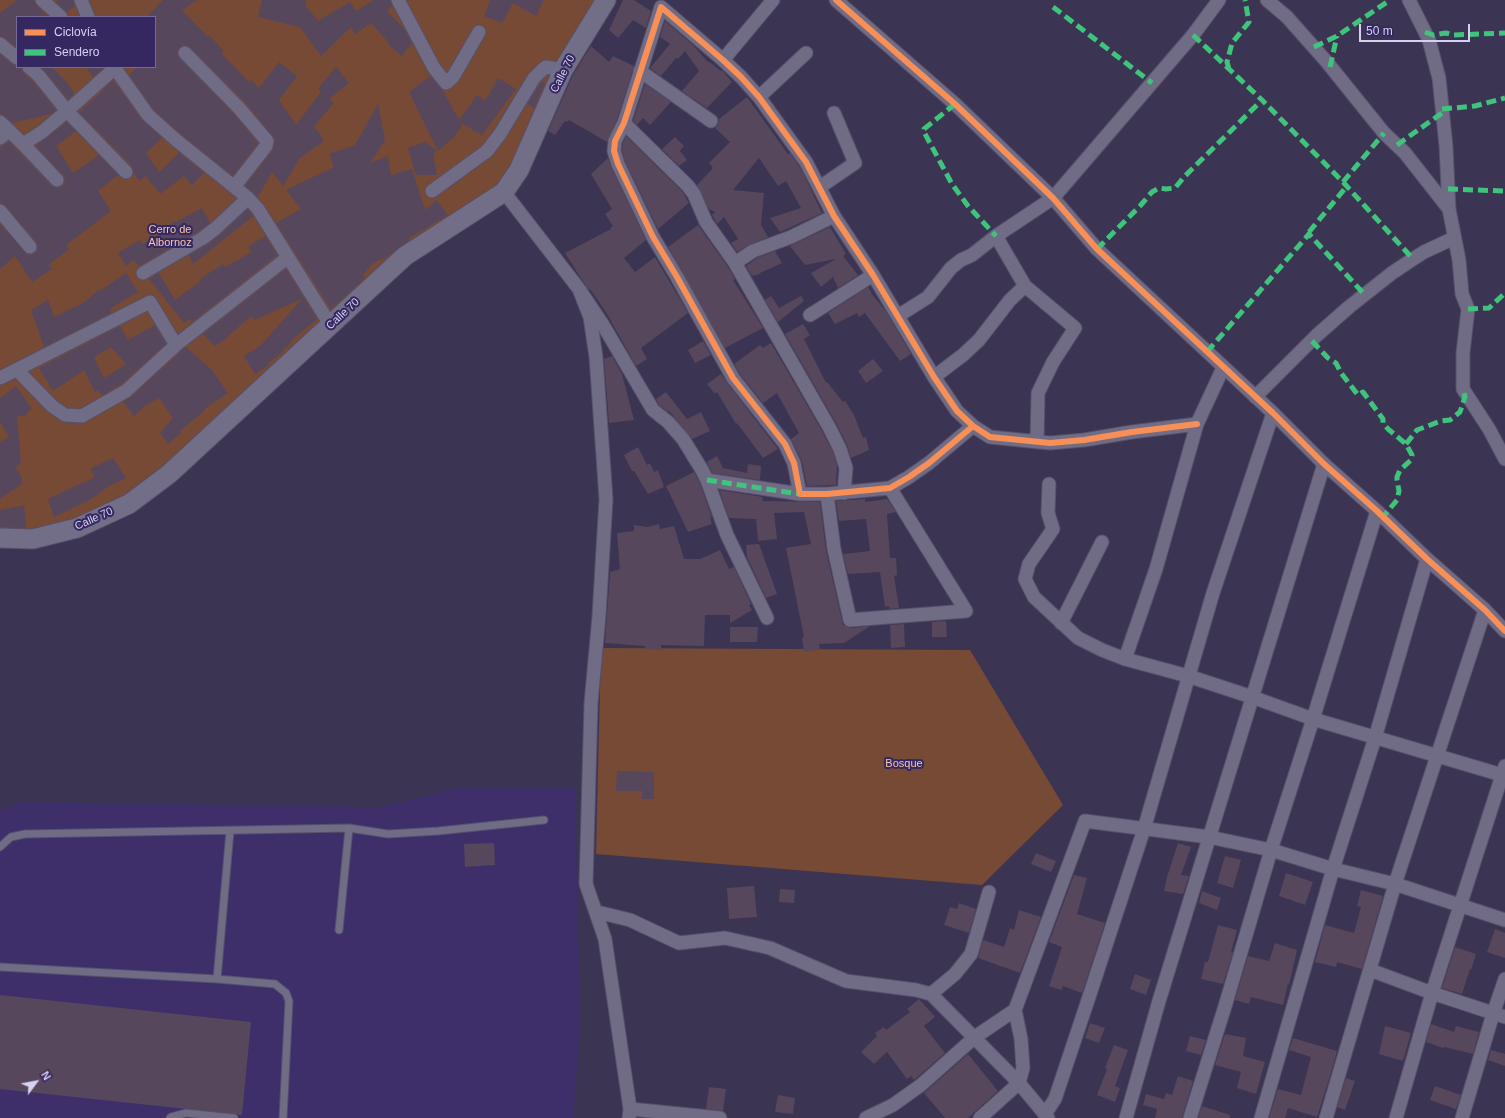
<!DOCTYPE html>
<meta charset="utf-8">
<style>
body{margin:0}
#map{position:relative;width:1505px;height:1118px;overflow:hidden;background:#3b3452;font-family:Helvetica,sans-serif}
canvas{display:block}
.legend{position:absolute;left:16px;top:16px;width:140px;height:52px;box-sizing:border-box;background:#35275f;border:1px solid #756b9b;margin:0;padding:5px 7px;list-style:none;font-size:12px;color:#d6d1f4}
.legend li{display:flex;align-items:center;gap:8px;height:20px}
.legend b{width:20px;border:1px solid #756b9b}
.north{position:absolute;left:16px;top:1062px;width:40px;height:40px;-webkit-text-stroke:3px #35275f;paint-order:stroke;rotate:58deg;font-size:11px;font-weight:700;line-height:16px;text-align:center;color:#d6d1f4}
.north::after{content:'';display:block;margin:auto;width:14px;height:18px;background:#d6d1f4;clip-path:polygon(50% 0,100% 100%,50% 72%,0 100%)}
.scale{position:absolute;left:1359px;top:24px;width:111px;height:18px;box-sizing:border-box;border:2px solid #d6d1f4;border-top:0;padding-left:5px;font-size:12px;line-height:14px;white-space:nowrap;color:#d6d1f4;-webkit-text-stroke:3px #35275f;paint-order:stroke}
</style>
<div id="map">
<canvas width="1505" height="1118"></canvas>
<ul class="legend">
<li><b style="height:5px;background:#f78f57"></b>Ciclovía</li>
<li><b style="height:5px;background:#40c37c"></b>Sendero</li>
</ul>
<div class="north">N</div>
<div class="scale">50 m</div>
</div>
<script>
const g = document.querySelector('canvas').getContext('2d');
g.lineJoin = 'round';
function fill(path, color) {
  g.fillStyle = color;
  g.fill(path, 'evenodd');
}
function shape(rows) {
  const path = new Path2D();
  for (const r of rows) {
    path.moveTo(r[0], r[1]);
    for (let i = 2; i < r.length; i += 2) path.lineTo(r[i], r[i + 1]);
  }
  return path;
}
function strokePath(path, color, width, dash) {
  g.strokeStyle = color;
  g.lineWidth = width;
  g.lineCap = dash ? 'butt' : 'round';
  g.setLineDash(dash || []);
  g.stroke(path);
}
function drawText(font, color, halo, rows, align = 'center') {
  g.font = font + ' Helvetica,sans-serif';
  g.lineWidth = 4;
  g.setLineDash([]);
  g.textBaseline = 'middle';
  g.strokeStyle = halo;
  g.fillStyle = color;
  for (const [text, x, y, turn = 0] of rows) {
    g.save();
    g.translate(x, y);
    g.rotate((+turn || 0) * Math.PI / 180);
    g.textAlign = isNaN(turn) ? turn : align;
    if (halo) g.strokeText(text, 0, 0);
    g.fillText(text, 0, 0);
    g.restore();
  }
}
fill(shape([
 [461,787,575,787,580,1024,573,1118,0,1118,0,811,20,802,380,807]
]), '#3e2f6b');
fill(shape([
 [0,0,596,0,502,188,329,322,164,477,75,525,0,534],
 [17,17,155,17,155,67,17,67],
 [601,648,970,650,1063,805,982,885,596,854]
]), '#774a35');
fill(shape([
 [17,0,34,0,37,6,45,15,45,14,49,17,17,17,17,48,5,38,0,36,0,13],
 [57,0,73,0,75,6,67,12,56,2],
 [163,0,197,0,182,10,208,37,209,35,223,50,221,53,249,82,251,80,259,88,279,62,297,76,279,100,296,125,321,92,318,89,336,67,349,83,329,99,334,103,314,126,324,141,300,158,283,186,272,172,258,197,245,186,272,151,275,139,245,102,190,47,183,45,179,48,177,55,179,58,233,113,258,143,233,176,181,134,154,110,129,75,137,67,155,67,155,17,147,17],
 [262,0,306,0,305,5,318,21,350,2,356,11,374,0,390,0,392,6,387,11,405,30,412,43,402,56,388,44,389,43,371,23,355,34,351,27,321,56,300,27,258,17],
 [490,0,544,0,536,16,513,3,502,23,484,16],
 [623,0,634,0,651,11,646,28,633,20,618,38,609,30],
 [665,21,693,45,707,61,711,63,721,71,722,70,732,82,707,108,682,91,699,71,685,51,678,59,676,58,661,76,650,68,670,44,660,37],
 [591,46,609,62,613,56,634,66,617,120,607,142,569,120,568,122,565,121,555,135,548,131,573,75],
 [0,54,12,64,17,67,21,67,23,73,33,82,56,110,51,114,13,123,5,116,0,114],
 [41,67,52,67,70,86,74,94,68,99],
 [86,67,103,67,104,68,93,77],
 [430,76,443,91,459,120,477,95,485,101,498,78,516,89,482,135,461,123,462,126,454,137,438,151,409,92],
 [113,80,142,120,162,138,146,153,159,172,179,153,204,173,192,185,184,176,160,194,146,176,139,181,134,173,132,166,79,112,102,92,102,91],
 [542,81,545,83,534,108,527,104],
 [645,84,671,102,650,125,643,118,637,125,633,121],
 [747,97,788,154,790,153,795,160,802,171,822,213,780,232,770,218,801,208,786,181,778,186,759,158,733,190,764,193,761,225,768,237,750,244,737,252,731,243,738,239,724,217,717,224,712,215,715,212,709,209,697,185,713,168,709,163,730,142,715,128,718,125,719,119],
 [378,104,385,140,370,163,388,156,391,175,412,169,425,210,437,200,448,215,409,238,410,240,384,259,383,258,372,264,363,275,365,278,331,309,276,223,301,209,286,190,334,167,329,154,355,145],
 [66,122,76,131,56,146,73,173,99,155,118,175,98,191,111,211,66,245,69,249,48,265,52,269,32,282,15,256,0,269,0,224,27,254,31,255,35,253,37,250,38,246,36,242,6,206,0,203,0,147,9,142,51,185,55,188,59,188,63,186,65,182,63,175,36,146],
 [626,136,682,191,689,203,658,229,625,161,622,150,623,143],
 [675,137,684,146,680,151,687,160,679,166,662,149],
 [425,142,437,151,433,154,437,175,416,175,408,148],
 [608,158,611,167,646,240,624,258,635,272,655,257,688,313,641,348,647,359,636,366,607,314,590,289,589,290,580,277,565,253,611,229,610,228,613,226,605,214,612,209,591,174],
 [202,208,210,223,199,231,139,266,134,260,126,266,118,253,140,240,142,244,162,233,161,230,175,221,176,222],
 [248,209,253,216,193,264,189,255,207,245,221,234],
 [698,225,728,267,735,279,733,280,763,328,725,348,668,247],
 [830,227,846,254,843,256,858,275,838,288,833,277,821,287,811,273,836,259,805,265,790,246],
 [265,236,277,255,192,322,189,319,184,323,149,279,159,273,175,300,201,281,200,279,223,264,225,267,252,252,248,247],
 [775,251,782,263,760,273,760,274,752,276,746,266,757,258],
 [286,269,317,319,291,341,292,342,281,352,282,353,268,363,269,365,255,374,244,356,260,346,302,299,254,320,251,316,227,337,227,338,215,346,203,334],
 [126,273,138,292,111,308,112,309,110,310,111,313,44,347,31,310,48,300,54,317,83,303,100,289,101,290],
 [868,287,872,293,871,293,885,310,911,354,900,361,865,313,859,317,857,313,835,324,828,313],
 [771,296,779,308,801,296,804,301,778,322,765,300],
 [803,324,810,335,804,339,826,383,827,382,843,402,845,401,854,415,863,438,866,437,869,450,851,458,847,445,836,423,785,334],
 [155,325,166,344,121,384,102,396,98,390,95,392,84,370,53,391,39,368,120,326,128,340],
 [111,347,126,364,104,378,94,357],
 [703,341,711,355,695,363,688,350],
 [771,343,822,431,833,452,837,465,836,485,807,486,802,461,791,439,799,433,777,393,763,403,740,374,734,364,760,345,763,348],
 [186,347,212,370,228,393,204,409,205,410,180,431,181,433,168,444,160,433,173,418,159,398,145,406,134,416,123,402,131,397],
 [612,356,622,374,634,420,609,423,604,359],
 [873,359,883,371,866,383,858,371],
 [721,374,727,383,778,449,763,458,737,423,736,424,717,392,715,394,707,384],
 [16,386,32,409,26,413,27,415,17,417,21,464,15,467,22,477,22,484,0,499,0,442,9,437,0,422,0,398],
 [666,392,687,419,701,412,710,431,692,439,669,411,668,412,659,405,656,399],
 [638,447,647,465,650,463,654,472,658,470,664,487,648,494,634,471,632,471,624,455],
 [717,456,723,468,747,473,748,464,761,466,760,480,712,473,707,462],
 [113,458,126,478,109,486,91,499,54,517,48,499,95,477,90,469],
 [694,472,700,483,712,518,710,517,712,524,688,532,666,486],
 [719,490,763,497,762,501,820,502,826,551,843,625,851,628,870,626,844,643,819,644,820,649,804,652,802,638,804,637,786,548,811,544,804,512,774,513,777,539,758,541,756,519,729,518],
 [865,499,865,502,887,499,896,512,887,514,890,558,896,558,897,575,894,576,899,608,890,609,889,606,885,607,880,572,848,574,843,554,870,551,866,519,839,521,836,501],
 [24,505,26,528,0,527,0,510],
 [659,524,660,529,674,526,684,559,700,559,720,550,729,569,734,567,751,604,749,605,752,610,730,623,730,615,705,615,704,646,661,645,661,650,645,649,645,646,605,643,610,572,620,569,617,533,634,531,634,525,647,527],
 [759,544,777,594,766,598,747,557,746,545],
 [946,621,947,637,932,637,932,622],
 [904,624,905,647,891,648,890,625],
 [730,627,758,627,757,642,730,642],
 [617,771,654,772,654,799,642,799,642,791,616,791],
 [494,843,495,865,465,867,464,844],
 [1178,843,1191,847,1181,875,1189,876,1183,894,1164,891,1167,877],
 [1036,853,1056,861,1051,872,1031,864],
 [1225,856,1241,860,1233,888,1217,883],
 [1286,873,1313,882,1305,905,1279,896],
 [1074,875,1087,878,1077,914,1105,923,1082,993,1063,986,1061,990,1049,986,1062,947,1049,942],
 [754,886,757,917,729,919,727,888],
 [780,889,795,890,794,903,779,902],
 [1361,890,1383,896,1362,969,1337,962,1336,967,1315,962,1325,925,1354,933,1361,907,1357,906],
 [1202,891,1221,898,1217,910,1199,903],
 [959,903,976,909,969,933,944,925,950,907,957,909],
 [1019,910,1041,917,1020,973,978,958,983,940,1004,947,1010,928,1014,930],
 [1218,925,1237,930,1231,952,1233,952,1223,984,1201,979,1205,962,1208,962],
 [1495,929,1505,933,1505,958,1487,952],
 [1275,943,1297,950,1289,985,1288,984,1283,1005,1251,997,1249,1004,1235,1000,1248,956,1269,961],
 [1455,947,1476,954,1471,970,1470,969,1462,994,1442,988],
 [1135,974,1151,980,1146,995,1130,989],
 [0,995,251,1022,242,1115,0,1089],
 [919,999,935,1017,924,1026,945,1053,914,1080,911,1076,907,1079,887,1052,874,1064,861,1052,877,1036,875,1033,884,1027,886,1030,910,1012,907,1009],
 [1090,1023,1105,1028,1099,1043,1085,1038],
 [1431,1024,1454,1032,1456,1026,1479,1032,1473,1054,1444,1047,1443,1048,1426,1042],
 [1385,1026,1411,1033,1403,1061,1379,1054],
 [1225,1034,1246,1038,1243,1056,1265,1062,1256,1094,1237,1088,1241,1072,1215,1065],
 [1190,1036,1206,1040,1201,1055,1186,1051],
 [1293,1038,1337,1051,1331,1073,1317,1117,1288,1108,1285,1118,1269,1118,1278,1089,1301,1095,1311,1057,1289,1050],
 [1114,1045,1128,1050,1115,1086,1120,1088,1115,1102,1097,1095,1107,1069,1105,1068],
 [1491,1050,1505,1054,1505,1066,1488,1060],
 [968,1054,998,1091,968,1118,945,1118,924,1093],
 [1178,1076,1193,1081,1182,1118,1155,1118,1157,1109,1143,1105,1146,1094,1164,1099,1166,1093,1172,1095],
 [1346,1078,1355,1081,1345,1110,1337,1107],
 [1435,1086,1461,1095,1456,1109,1430,1100],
 [709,1087,726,1089,723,1111,706,1109],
 [778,1095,795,1098,793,1114,775,1112],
 [1202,1106,1230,1115,1230,1118,1198,1118]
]), '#56475c');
const lane = shape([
 [0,847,11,837,25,834,349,828,388,834,438,831,544,820],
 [339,930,349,828],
 [0,967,217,979,275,984,286,993,289,1001,283,1118],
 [217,979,230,831],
 [170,1118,171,1117,186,1113,234,1118]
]);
const street = shape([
 [42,0,61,17],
 [81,0,88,17],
 [398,0,434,68,446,83,453,77,479,32],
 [836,0,955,104,1053,198,1097,249,1273,413,1324,464,1377,511,1427,559,1485,610,1505,631],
 [1267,0,1287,17,1326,61,1384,133,1405,153,1449,209,1459,260,1462,294,1468,309,1463,353,1463,389,1489,429,1505,459],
 [1409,0,1429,40,1439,78,1446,146,1449,209],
 [0,44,17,58],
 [185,53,239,108,267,141,266,146,234,187],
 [723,60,773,0],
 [29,67,39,76,67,111,126,172],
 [114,67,148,115,176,140,248,198,258,209,331,326],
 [640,71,711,121],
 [759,97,806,53],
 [0,122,23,144,57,180],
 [624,123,688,186,694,194,706,222,735,263,829,427,840,449,846,468,844,493],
 [0,138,10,131],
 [23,144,42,132,67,111,115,68],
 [820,187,855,163,834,113],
 [432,191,487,151,500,134,534,78,542,70,546,67,563,70],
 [504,192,579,289,603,325,653,410,668,422,683,439,702,470,707,480,727,535,767,618],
 [0,211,30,247],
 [996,236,1025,286,1075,328,1053,362,1038,393,1037,442],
 [735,263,753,251,791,237,834,216],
 [143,273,203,238,216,228,248,198],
 [579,289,590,317,596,357,606,499,599,616,591,703,586,884,605,939,630,1109,629,1118],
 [810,315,873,275],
 [898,316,928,297,951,268,961,260,972,255,996,236,1053,198,1193,35,1219,0],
 [17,370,52,406,65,415,82,416,126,391,176,345,287,258],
 [934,377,963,355,979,340,1010,300,1025,286],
 [0,378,150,302,176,345],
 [1255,397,1316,336,1349,307,1392,273,1413,259,1424,252,1454,238],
 [707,480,800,494,827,494,890,488,909,477,929,463,973,426],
 [1049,484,1048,513,1053,529,1029,564,1025,579,1034,597,1078,638,1102,650,1125,659,1188,676,1252,697,1313,719,1502,775],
 [800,494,794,463,785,444,733,378,677,277,653,237,618,164,614,151,615,141,624,123,661,7,723,60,741,77,759,97,806,162,834,216,873,275,934,377,957,411,973,426,990,437,1050,443,1084,440,1132,432,1197,424],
 [827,494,834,549,850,620,966,611,890,488],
 [1061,623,1102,542],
 [1125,659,1156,569,1197,424,1223,368],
 [597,912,630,920,679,943,725,938,770,948,846,981,916,990,931,994,1019,1083,1048,1118],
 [1370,970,1432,993,1505,1017],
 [931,994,955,974,971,954,989,892],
 [630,1109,720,1118],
 [1045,1114,1055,1099,1089,997,1144,829,1213,593,1273,413],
 [866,1118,893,1105,921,1085,975,1037,1015,1010],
 [980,1118,1019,1083,1023,1068,1021,1039,1015,1010,1085,821,1209,837,1271,850,1333,869,1395,884,1505,920],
 [1126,1118,1159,1001,1324,464],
 [1190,1118,1226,1003,1271,850,1313,719,1377,511],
 [1261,1118,1333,869,1375,738,1427,559],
 [1326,1118,1395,884,1485,610],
 [1396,1118,1432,993,1505,766],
 [1462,1118,1493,1014,1505,979]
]);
const secondary = shape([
 [0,538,33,539,77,528,129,504,169,474,405,256,504,192,519,170,563,70,606,0]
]);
strokePath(lane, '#56506b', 9);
strokePath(street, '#56506b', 15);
strokePath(secondary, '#56506b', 21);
strokePath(lane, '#716c85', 7);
strokePath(street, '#716c85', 13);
strokePath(secondary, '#736e88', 19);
strokePath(shape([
 [1053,7,1152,83],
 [1425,32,1433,35,1446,33,1453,35,1505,33],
 [1193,35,1262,100,1343,182,1413,259],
 [1314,47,1337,36,1390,0],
 [1330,67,1337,36],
 [1229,69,1227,62,1232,43,1249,22,1245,0],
 [955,104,924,129,924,132,952,184,968,206,996,236],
 [1442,109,1475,106,1505,98],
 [1397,145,1442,113],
 [1343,182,1384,133],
 [1448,189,1505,191],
 [1309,232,1347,186],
 [1097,249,1140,206,1152,192,1159,188,1166,189,1175,188,1184,177,1262,100],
 [1468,309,1489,308,1505,293],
 [1312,341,1328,358,1336,363,1341,373,1358,395,1363,392,1383,419,1383,423,1388,429,1406,444,1412,455,1411,460,1400,470,1397,477,1397,480,1399,491,1397,500,1383,517],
 [1207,352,1309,234,1365,295],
 [1406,444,1417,430,1441,421,1450,420,1460,412,1465,397,1463,389],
 [707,480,800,494]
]), '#40c37c', 5, [10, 5]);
strokePath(shape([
 [836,0,955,104,1053,198,1097,249,1273,413,1324,464,1377,511,1427,559,1485,610,1505,631],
 [973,426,929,463,909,477,890,488,827,494,800,494,794,463,785,444,733,378,677,277,653,237,618,164,614,151,615,141,624,123,661,7,723,60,741,77,759,97,806,162,834,216,873,275,934,377,957,411,973,426,990,437,1050,443,1084,440,1132,432,1197,424]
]), '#f78f57', 6);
drawText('11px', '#d6d1f4', '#35275f', [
 ["Calle 70",563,74,-63],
 ["Calle 70",343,314,-43],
 ["Calle 70",94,519,-24]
]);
drawText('11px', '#fac8ac', '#35275f', [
 ["Cerro de",170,230],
 ["Albornoz",170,243],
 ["Bosque",904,764]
]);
</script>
